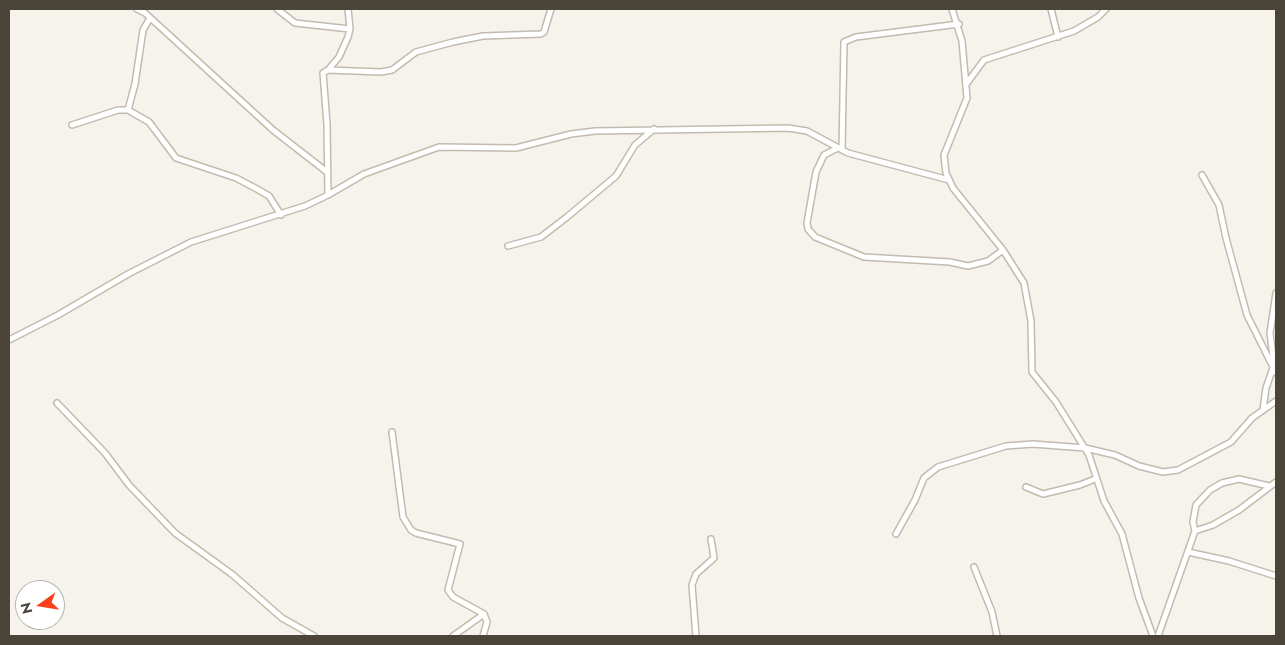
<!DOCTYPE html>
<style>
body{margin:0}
#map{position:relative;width:1285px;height:645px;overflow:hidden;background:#f6f3ec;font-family:Jost,sans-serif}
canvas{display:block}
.frame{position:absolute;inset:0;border:10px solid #4b4439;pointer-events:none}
.north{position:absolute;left:15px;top:580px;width:50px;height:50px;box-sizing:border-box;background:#fff;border:1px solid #b7b4b0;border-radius:50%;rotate:257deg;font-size:14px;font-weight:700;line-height:20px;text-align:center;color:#4b4439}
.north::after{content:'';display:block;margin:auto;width:18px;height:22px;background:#fc3f1d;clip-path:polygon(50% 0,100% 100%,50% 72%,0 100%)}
</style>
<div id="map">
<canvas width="1285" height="645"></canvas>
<div class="frame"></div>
<div class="north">N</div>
</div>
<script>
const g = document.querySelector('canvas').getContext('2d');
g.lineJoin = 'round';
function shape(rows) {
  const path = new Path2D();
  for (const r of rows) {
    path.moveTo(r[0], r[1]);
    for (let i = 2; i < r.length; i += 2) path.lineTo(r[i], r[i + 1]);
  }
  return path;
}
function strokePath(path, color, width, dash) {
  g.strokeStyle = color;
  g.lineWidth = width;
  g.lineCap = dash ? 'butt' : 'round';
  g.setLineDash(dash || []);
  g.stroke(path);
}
const minor = shape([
 [137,9,145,13,273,130,327,172],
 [277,9,295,23,350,29],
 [952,9,962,41,967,98,944,155,946,173,953,188,1003,250,1024,283,1031,321,1032,372,1056,402,1089,455,1104,501,1122,534,1139,598,1153,636],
 [1051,9,1058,37],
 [328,70,339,57,348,37,350,29,348,9],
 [967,83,984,60,1074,31,1098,17,1106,9],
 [128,110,135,84,143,30,150,18],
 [72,125,118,110,128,110,149,122,176,158,236,178,257,189,269,196,281,215],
 [838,148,824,155,816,172,807,223,808,229,815,237,864,257,950,262,968,266,988,261,1003,250],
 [842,150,844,42,856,37,959,24],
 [1202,175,1219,205,1226,238,1247,315,1276,373],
 [328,195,327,124,323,73,328,70,381,72,392,70,416,52,453,42,483,36,541,34,544,32,551,9],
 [508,246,541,237,567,217,616,176,635,145,654,129],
 [9,340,58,315,128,274,191,242,305,206,328,195,364,174,439,147,516,148,571,134,595,131,788,128,807,131,848,153,949,180],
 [57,403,105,453,129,485,175,533,233,575,282,618,314,636],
 [1263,410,1266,388,1274,365,1270,333,1276,293],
 [392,432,403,517,411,530,416,533,460,544,448,590,453,597,484,614,487,622,483,636],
 [1026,487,1043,494,1080,485,1095,479],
 [1195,531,1193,522,1196,505,1210,490,1222,483,1239,479,1269,486],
 [896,534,915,500,924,478,938,467,1006,446,1033,444,1085,448,1115,455,1139,466,1163,472,1178,470,1231,442,1252,418,1276,401],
 [1188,552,1229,561,1276,576],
 [974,567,992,612,997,636],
 [453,636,484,614],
 [696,636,692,585,696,574,714,558,711,539],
 [1158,636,1195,531,1213,525,1239,510,1276,482]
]);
strokePath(minor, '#c2bbae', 8);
strokePath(minor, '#fff', 5);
</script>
